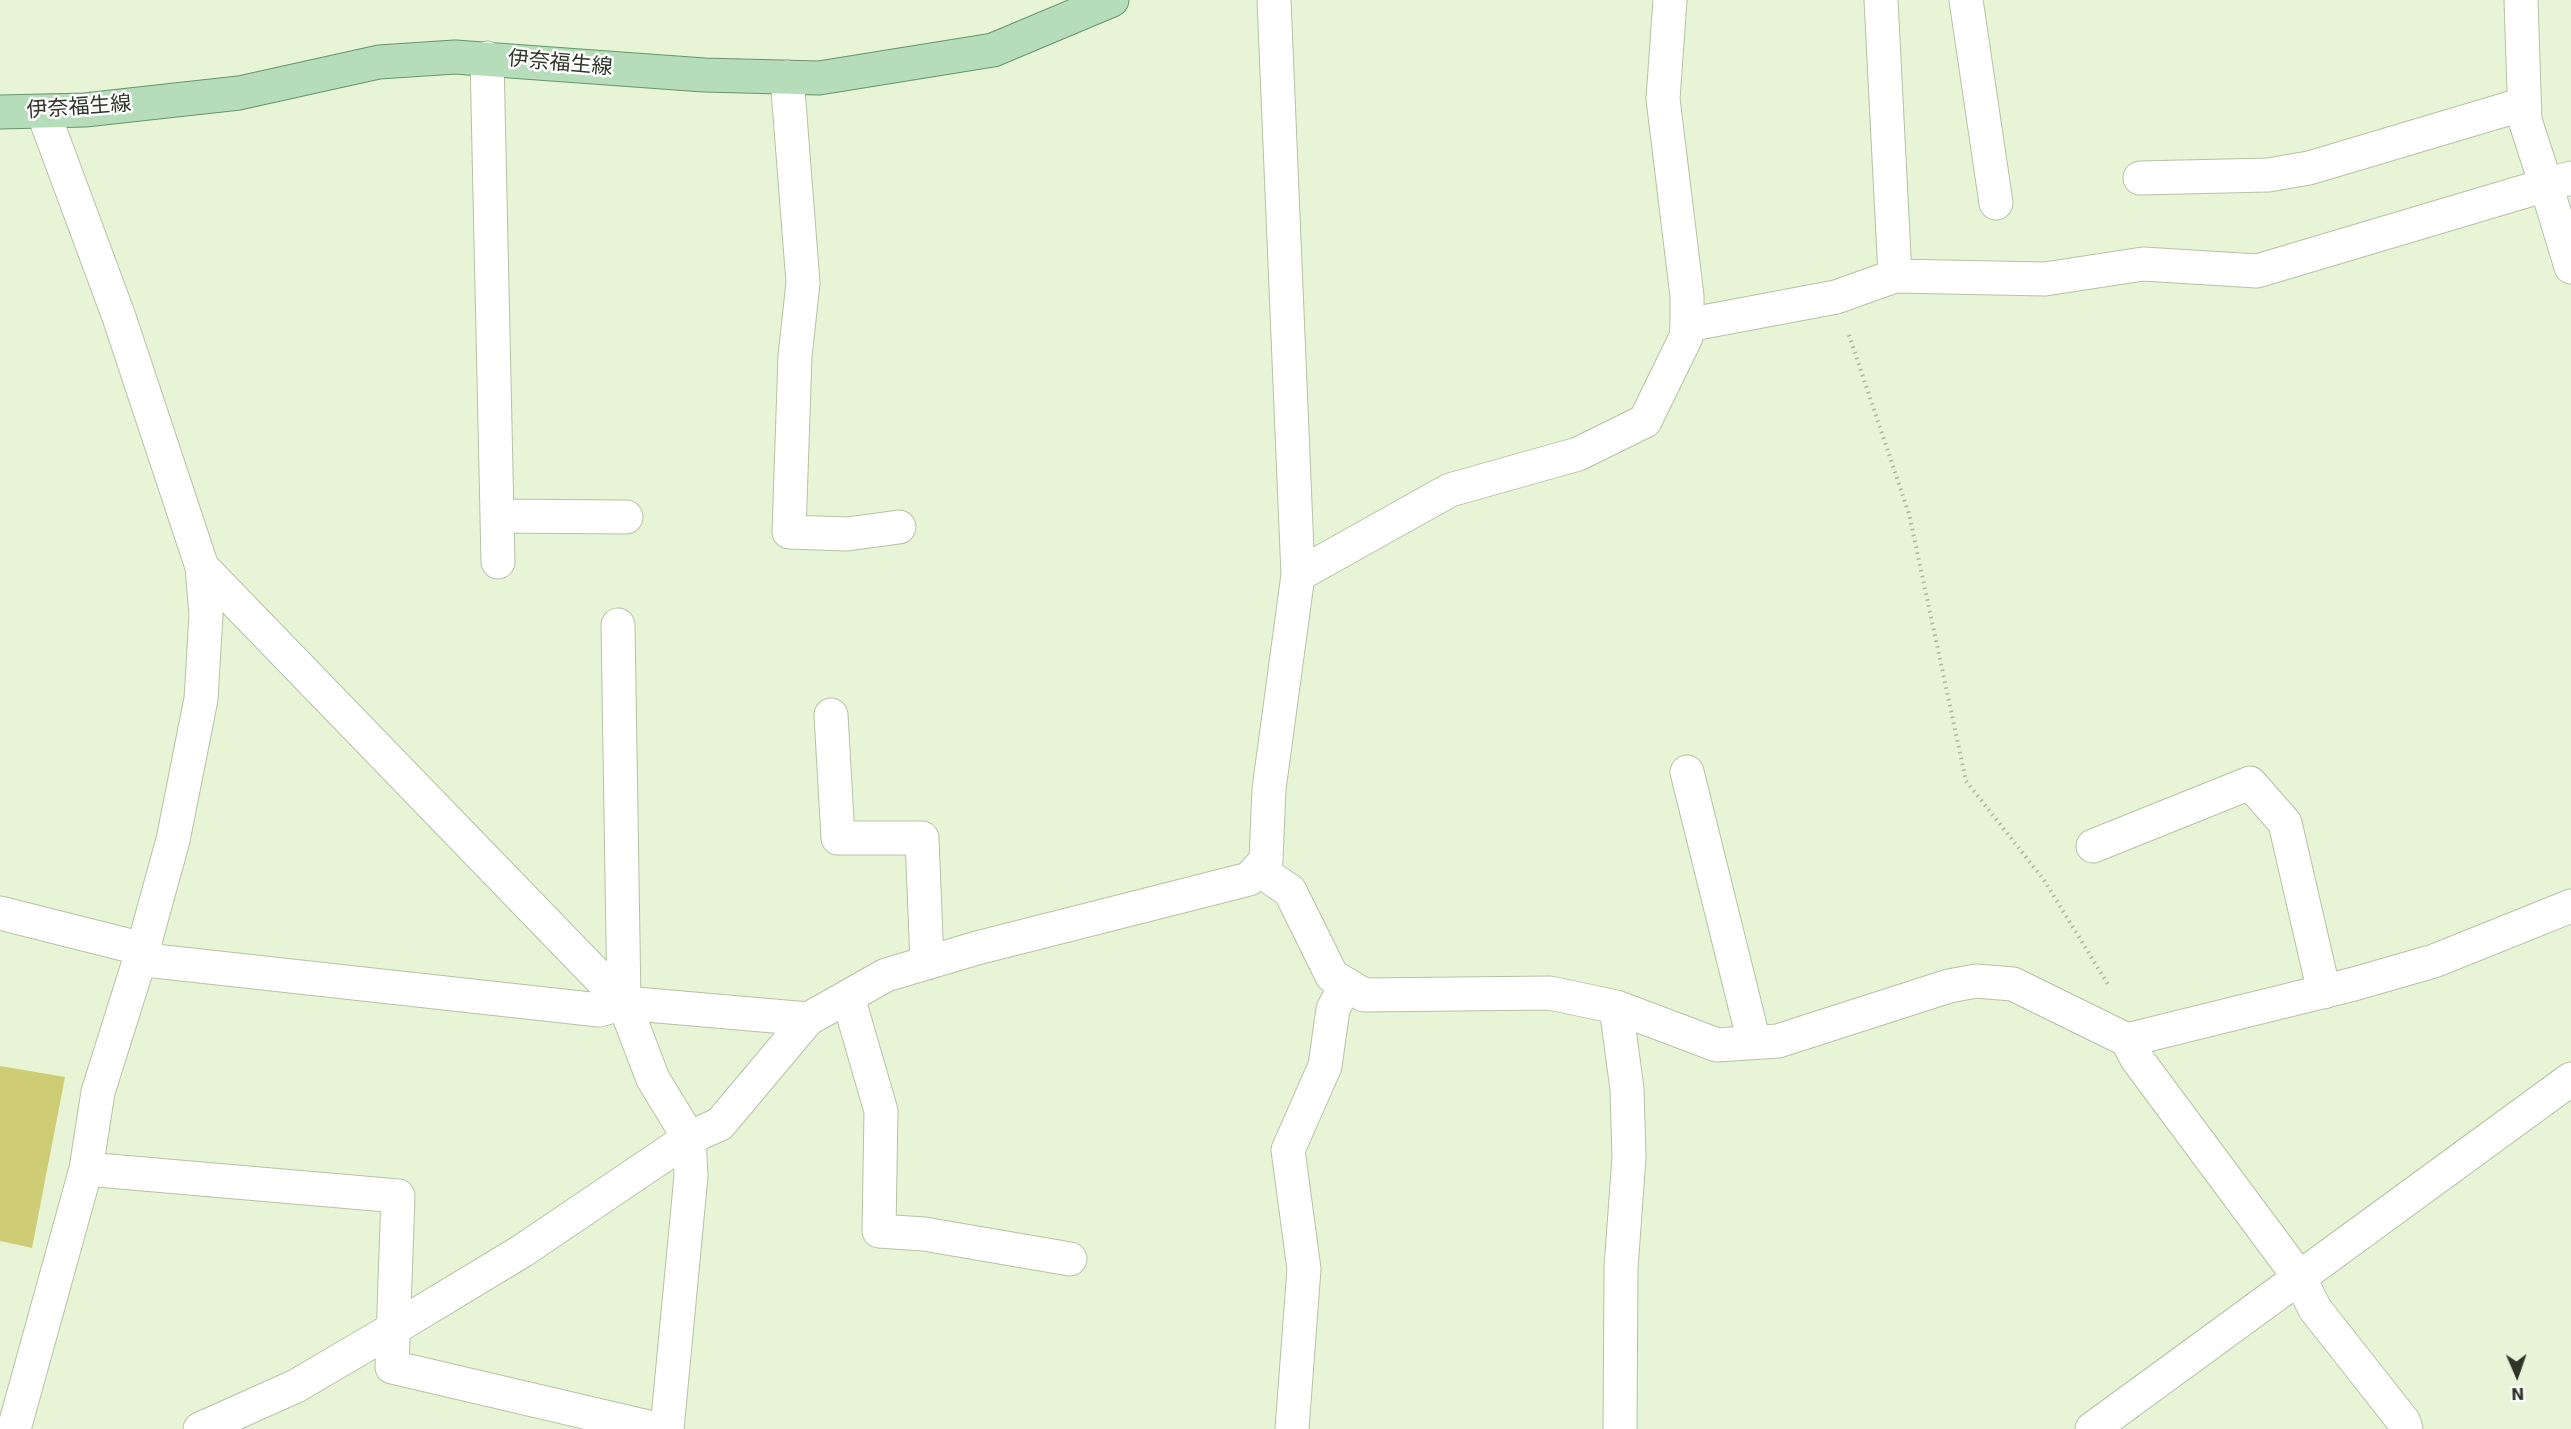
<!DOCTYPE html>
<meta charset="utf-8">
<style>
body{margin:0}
#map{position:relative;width:2571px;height:1429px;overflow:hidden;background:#e7f5d6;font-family:"DejaVu Sans",sans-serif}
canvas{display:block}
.north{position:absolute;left:2487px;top:1345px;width:60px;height:60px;-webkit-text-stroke:4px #fff;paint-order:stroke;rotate:178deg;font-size:16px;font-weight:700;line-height:24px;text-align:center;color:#303529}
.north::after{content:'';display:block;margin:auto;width:21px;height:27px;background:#303529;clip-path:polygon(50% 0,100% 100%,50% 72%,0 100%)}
</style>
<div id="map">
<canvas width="2571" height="1429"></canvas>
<div class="north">N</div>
</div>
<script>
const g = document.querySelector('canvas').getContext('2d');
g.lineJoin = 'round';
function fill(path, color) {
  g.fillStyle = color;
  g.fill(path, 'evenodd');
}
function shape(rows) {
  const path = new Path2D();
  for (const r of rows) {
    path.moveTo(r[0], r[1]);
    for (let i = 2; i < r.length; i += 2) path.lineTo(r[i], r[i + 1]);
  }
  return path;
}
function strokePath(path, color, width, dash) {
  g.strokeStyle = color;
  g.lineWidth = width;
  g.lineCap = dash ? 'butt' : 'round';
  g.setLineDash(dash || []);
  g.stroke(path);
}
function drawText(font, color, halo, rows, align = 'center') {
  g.font = font + ' "DejaVu Sans","Noto Sans JP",sans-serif';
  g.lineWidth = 5;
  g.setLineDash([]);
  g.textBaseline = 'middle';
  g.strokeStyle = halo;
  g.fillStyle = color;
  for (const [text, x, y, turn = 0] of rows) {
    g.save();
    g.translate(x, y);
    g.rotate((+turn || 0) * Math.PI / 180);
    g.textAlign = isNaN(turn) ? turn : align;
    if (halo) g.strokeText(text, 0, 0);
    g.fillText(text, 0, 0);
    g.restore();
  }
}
fill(shape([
 [0,1066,65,1077,32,1248,0,1241]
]), '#cecc75');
const minor = shape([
 [1881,0,1895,276],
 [1966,0,1996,203],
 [2521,0,2525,120,2546,185,2571,178],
 [487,58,498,562],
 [787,77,803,283,795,356,789,532,847,534,899,527],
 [2140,178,2268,175,2309,168,2524,104],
 [1687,325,1836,297,1895,276,2045,279,2143,264,2257,271,2546,185,2571,267],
 [497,516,626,517],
 [202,567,624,1003],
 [1298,575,1450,490,1578,454,1645,421,1686,337,1687,325,1687,296,1663,99,1670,0],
 [618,625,624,1003,653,1079,689,1138,691,1176,667,1429],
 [831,715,838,838,922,838,927,963],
 [1687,772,1754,1042],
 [2093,846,2250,783,2285,823,2324,992],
 [1259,870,1290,891,1332,976,1364,995,1550,993,1616,1007,1717,1045,1778,1041,1949,986,1976,981,2013,984,2127,1040,2137,1059,2299,1277,2315,1309,2404,1422,2406,1429],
 [0,913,143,949,155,961,599,1010,624,1003,808,1019],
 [848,997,881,1111,879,1231,924,1234,1070,1259],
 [1616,1007,1627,1089,1629,1157,1621,1268,1620,1429],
 [2127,1040,2354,984,2434,961,2571,906],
 [86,1169,398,1196,392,1367,657,1429],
 [14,1429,86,1169,98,1092,143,949,173,840,201,699,206,615,202,567,119,317,43,112],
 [200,1429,296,1386,393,1329,522,1251,689,1138,720,1124,808,1019,886,975,977,948,1249,879,1266,860,1269,789,1298,575,1274,0],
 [1292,1429,1304,1269,1288,1150,1325,1066,1333,1009,1346,984],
 [2092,1429,2571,1079]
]);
const major = shape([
 [0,112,85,110,239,93,379,62,455,57,704,75,819,78,993,50,1112,0]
]);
strokePath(minor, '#b5c2a5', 35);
strokePath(major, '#679469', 35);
strokePath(shape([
 [1849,335,1909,514,1966,781,2044,880,2109,986]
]), '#acb79f', 4, [1.5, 4.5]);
strokePath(minor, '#fff', 33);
strokePath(major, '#b5ddb9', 33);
drawText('21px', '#303529', '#fff', [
 ["伊奈福生線",560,64,5],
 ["伊奈福生線",79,108,-4]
]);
</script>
